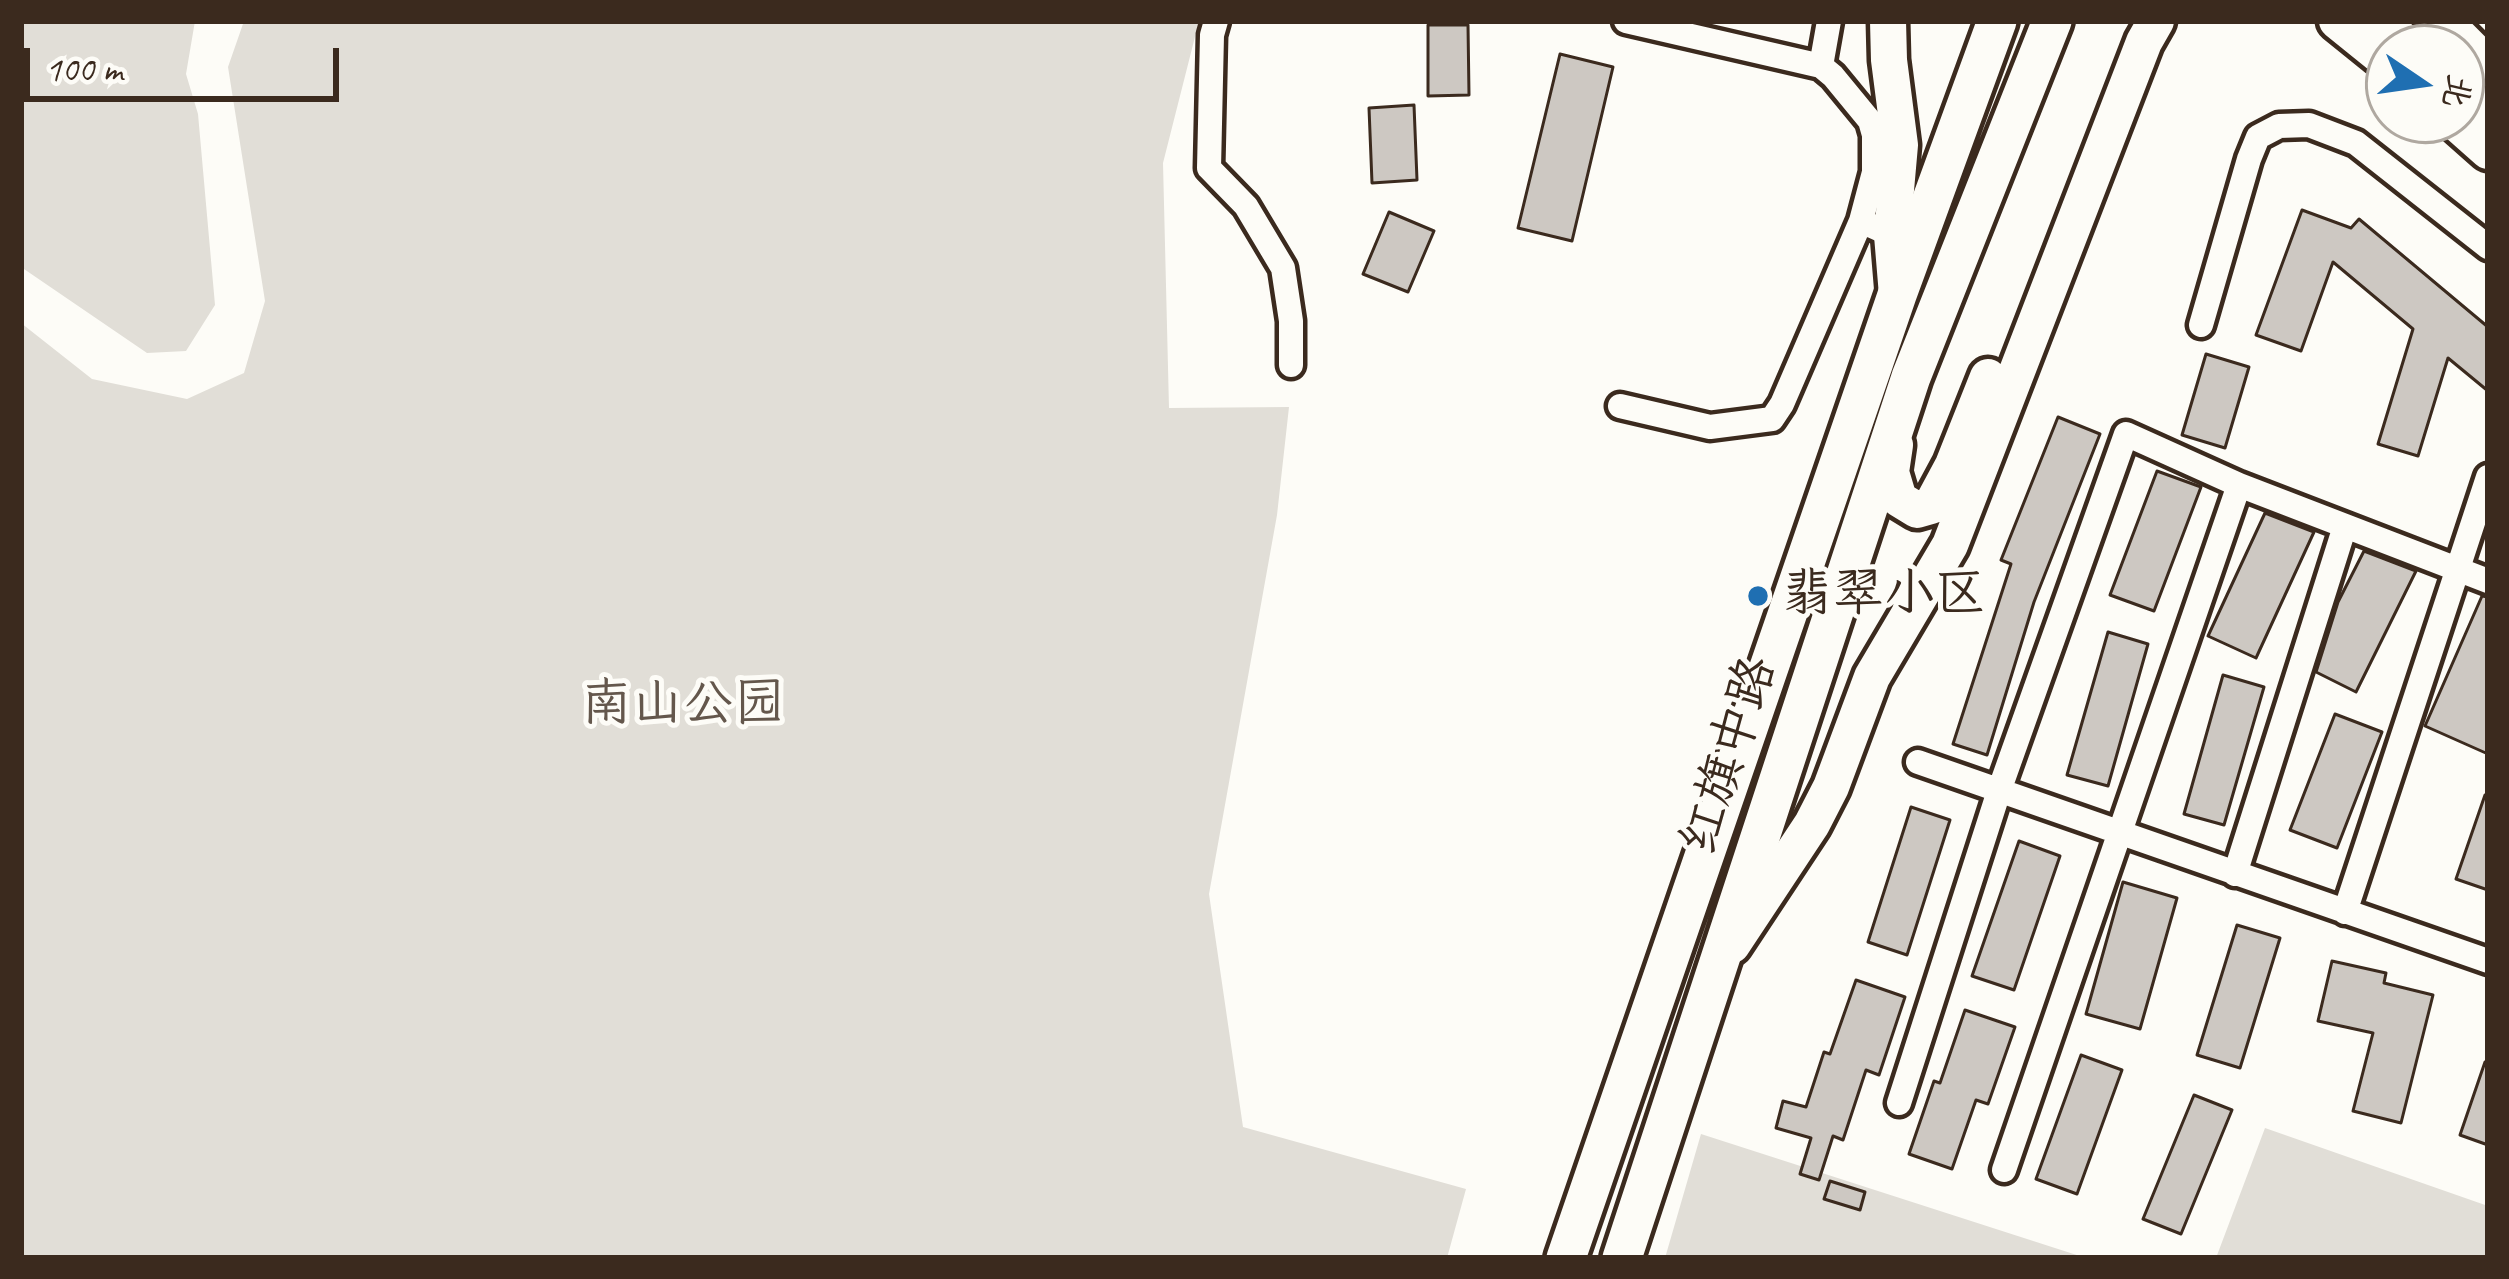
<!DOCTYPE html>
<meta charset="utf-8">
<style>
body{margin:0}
#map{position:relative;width:2509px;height:1279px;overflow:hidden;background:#fdfcf7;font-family:Caveat,"LXGW WenKai TC",sans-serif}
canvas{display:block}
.frame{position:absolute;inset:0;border:24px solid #3b2a1e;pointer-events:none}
.north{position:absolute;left:2365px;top:24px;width:120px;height:120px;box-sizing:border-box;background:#fdfcf7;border:3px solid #afa8a0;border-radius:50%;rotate:103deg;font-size:33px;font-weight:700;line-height:48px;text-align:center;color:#3b2a1e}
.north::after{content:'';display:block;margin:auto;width:42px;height:54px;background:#1f6fb2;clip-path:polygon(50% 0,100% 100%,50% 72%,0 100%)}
.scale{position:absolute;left:24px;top:48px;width:315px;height:54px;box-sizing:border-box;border:6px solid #3b2a1e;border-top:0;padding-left:15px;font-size:36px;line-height:42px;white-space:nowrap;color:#3b2a1e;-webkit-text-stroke:9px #fdfcf7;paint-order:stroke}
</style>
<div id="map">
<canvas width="2509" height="1279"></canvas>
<div class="frame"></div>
<div class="north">北</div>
<div class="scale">100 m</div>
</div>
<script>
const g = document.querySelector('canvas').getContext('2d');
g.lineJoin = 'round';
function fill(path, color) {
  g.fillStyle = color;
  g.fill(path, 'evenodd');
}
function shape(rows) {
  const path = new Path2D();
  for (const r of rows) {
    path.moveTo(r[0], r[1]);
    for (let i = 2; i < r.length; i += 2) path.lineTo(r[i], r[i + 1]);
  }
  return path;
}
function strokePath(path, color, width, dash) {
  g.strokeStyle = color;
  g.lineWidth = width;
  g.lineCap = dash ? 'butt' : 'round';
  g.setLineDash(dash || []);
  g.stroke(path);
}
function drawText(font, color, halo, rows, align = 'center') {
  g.font = font + ' Caveat,"LXGW WenKai TC",sans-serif';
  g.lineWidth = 10;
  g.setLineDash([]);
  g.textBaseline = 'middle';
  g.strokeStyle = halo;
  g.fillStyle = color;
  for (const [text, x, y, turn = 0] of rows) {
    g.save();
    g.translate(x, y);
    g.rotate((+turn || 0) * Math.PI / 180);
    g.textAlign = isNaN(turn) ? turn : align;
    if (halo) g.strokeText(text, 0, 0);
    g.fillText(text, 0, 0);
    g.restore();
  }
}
fill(shape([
 [21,21,195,21,186,74,198,114,215,305,186,351,147,353,21,267],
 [244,21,1199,21,1163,163,1169,408,1289,407,1277,515,1209,894,1243,1127,1466,1189,1447,1258,21,1258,21,323,92,379,187,399,244,373,265,301,228,67],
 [2265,1128,2488,1206,2488,1258,2216,1258],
 [1701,1134,2086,1258,1665,1258]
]), '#e1ded7');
const building = shape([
 [1428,25,1468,25,1469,95,1428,96,1428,25],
 [1560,54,1613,67,1572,241,1518,228,1560,54],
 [1414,105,1417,180,1372,183,1369,108,1414,105],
 [2302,210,2351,228,2359,219,2488,327,2488,391,2448,358,2418,456,2378,444,2413,329,2333,262,2301,351,2256,335,2302,210],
 [1389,212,1434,231,1408,292,1363,274,1389,212],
 [2206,354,2249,367,2225,448,2182,435,2206,354],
 [2058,417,2100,434,2034,602,1987,755,1953,744,2011,564,2001,560,2058,417],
 [2157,471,2201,487,2154,611,2110,595,2157,471],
 [2265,513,2314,532,2256,658,2208,636,2265,513],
 [2364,551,2416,571,2356,692,2316,672,2338,602,2364,551],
 [2482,596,2488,597,2488,754,2425,726,2482,596],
 [2108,632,2148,644,2108,786,2067,775,2108,632],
 [2223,675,2264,687,2224,825,2184,814,2223,675],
 [2335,714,2382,732,2337,848,2290,830,2335,714],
 [2485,795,2488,795,2488,890,2456,879,2485,795],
 [1911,807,1950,820,1907,955,1868,942,1911,807],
 [2019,841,2060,856,2014,990,1972,976,2019,841],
 [2123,882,2177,898,2140,1029,2086,1014,2123,882],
 [2237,925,2280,938,2240,1068,2197,1055,2237,925],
 [2332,961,2386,973,2384,983,2433,995,2401,1123,2353,1111,2373,1033,2318,1021,2332,961],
 [1856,980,1905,997,1879,1075,1866,1070,1843,1140,1833,1136,1819,1180,1800,1174,1811,1138,1776,1128,1783,1101,1806,1107,1824,1052,1830,1054,1856,980],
 [1965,1010,2015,1027,1988,1104,1976,1100,1952,1169,1909,1154,1934,1081,1940,1083,1965,1010],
 [2081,1055,2122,1070,2077,1194,2036,1179,2081,1055],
 [2485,1062,2488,1063,2488,1145,2460,1135,2485,1062],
 [2194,1095,2232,1110,2181,1234,2143,1219,2194,1095],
 [1830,1181,1865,1192,1860,1210,1824,1199,1830,1181]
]);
fill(building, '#cdc8c2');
strokePath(building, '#3b2a1e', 3);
const street = shape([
 [1216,21,1212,35,1209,168,1246,206,1283,268,1291,321,1291,365],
 [1626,21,1821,66,1833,76,1870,121,1874,135,1874,172,1861,221,1892,235],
 [1821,66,1829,21],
 [2201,325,2249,159,2258,137,2279,126,2309,125,2356,143,2488,247],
 [1620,406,1710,427,1772,419,1782,404,1861,221],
 [1918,762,2488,961],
 [2235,874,2345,526],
 [2345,912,2488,477],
 [1899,1103,1999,791,2126,434,2239,485,2488,581],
 [2004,1170,2239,485]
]);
const secondary = shape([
 [1888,21,1889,60,1900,145,1892,235,1897,295],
 [2337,21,2389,63],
 [2379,21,2412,48],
 [2444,21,2488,65],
 [2461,89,2488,111],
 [2453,120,2488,151],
 [1895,445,1891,472,1899,499,1917,510,1931,506,1953,465,1988,377],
 [1732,945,1812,824,1831,787,1872,677,1950,545,2144,42,2156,21]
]);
const primary = shape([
 [1566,1258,1897,295,1997,21],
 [1622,1258,1911,377,2052,21]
]);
strokePath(street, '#3b2a1e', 33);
strokePath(secondary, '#3b2a1e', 45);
strokePath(primary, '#3b2a1e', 48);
strokePath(street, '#fdfcf7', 24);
strokePath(secondary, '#fdfcf7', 36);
strokePath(primary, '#fdfcf7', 39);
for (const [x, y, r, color] of [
 [1758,596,12,"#1f6fb2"]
]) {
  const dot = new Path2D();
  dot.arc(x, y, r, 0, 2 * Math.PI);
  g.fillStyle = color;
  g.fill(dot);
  strokePath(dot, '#fdfcf7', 4.5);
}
drawText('51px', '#3b2a1e', '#fdfcf7', [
 ["翡翠小区",1782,596]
], 'left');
drawText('51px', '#64574c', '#fdfcf7', [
 ["南山公园",683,706]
]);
drawText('51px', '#3b2a1e', '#fdfcf7', [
 ["红旗中路",1730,756,-72]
]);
</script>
